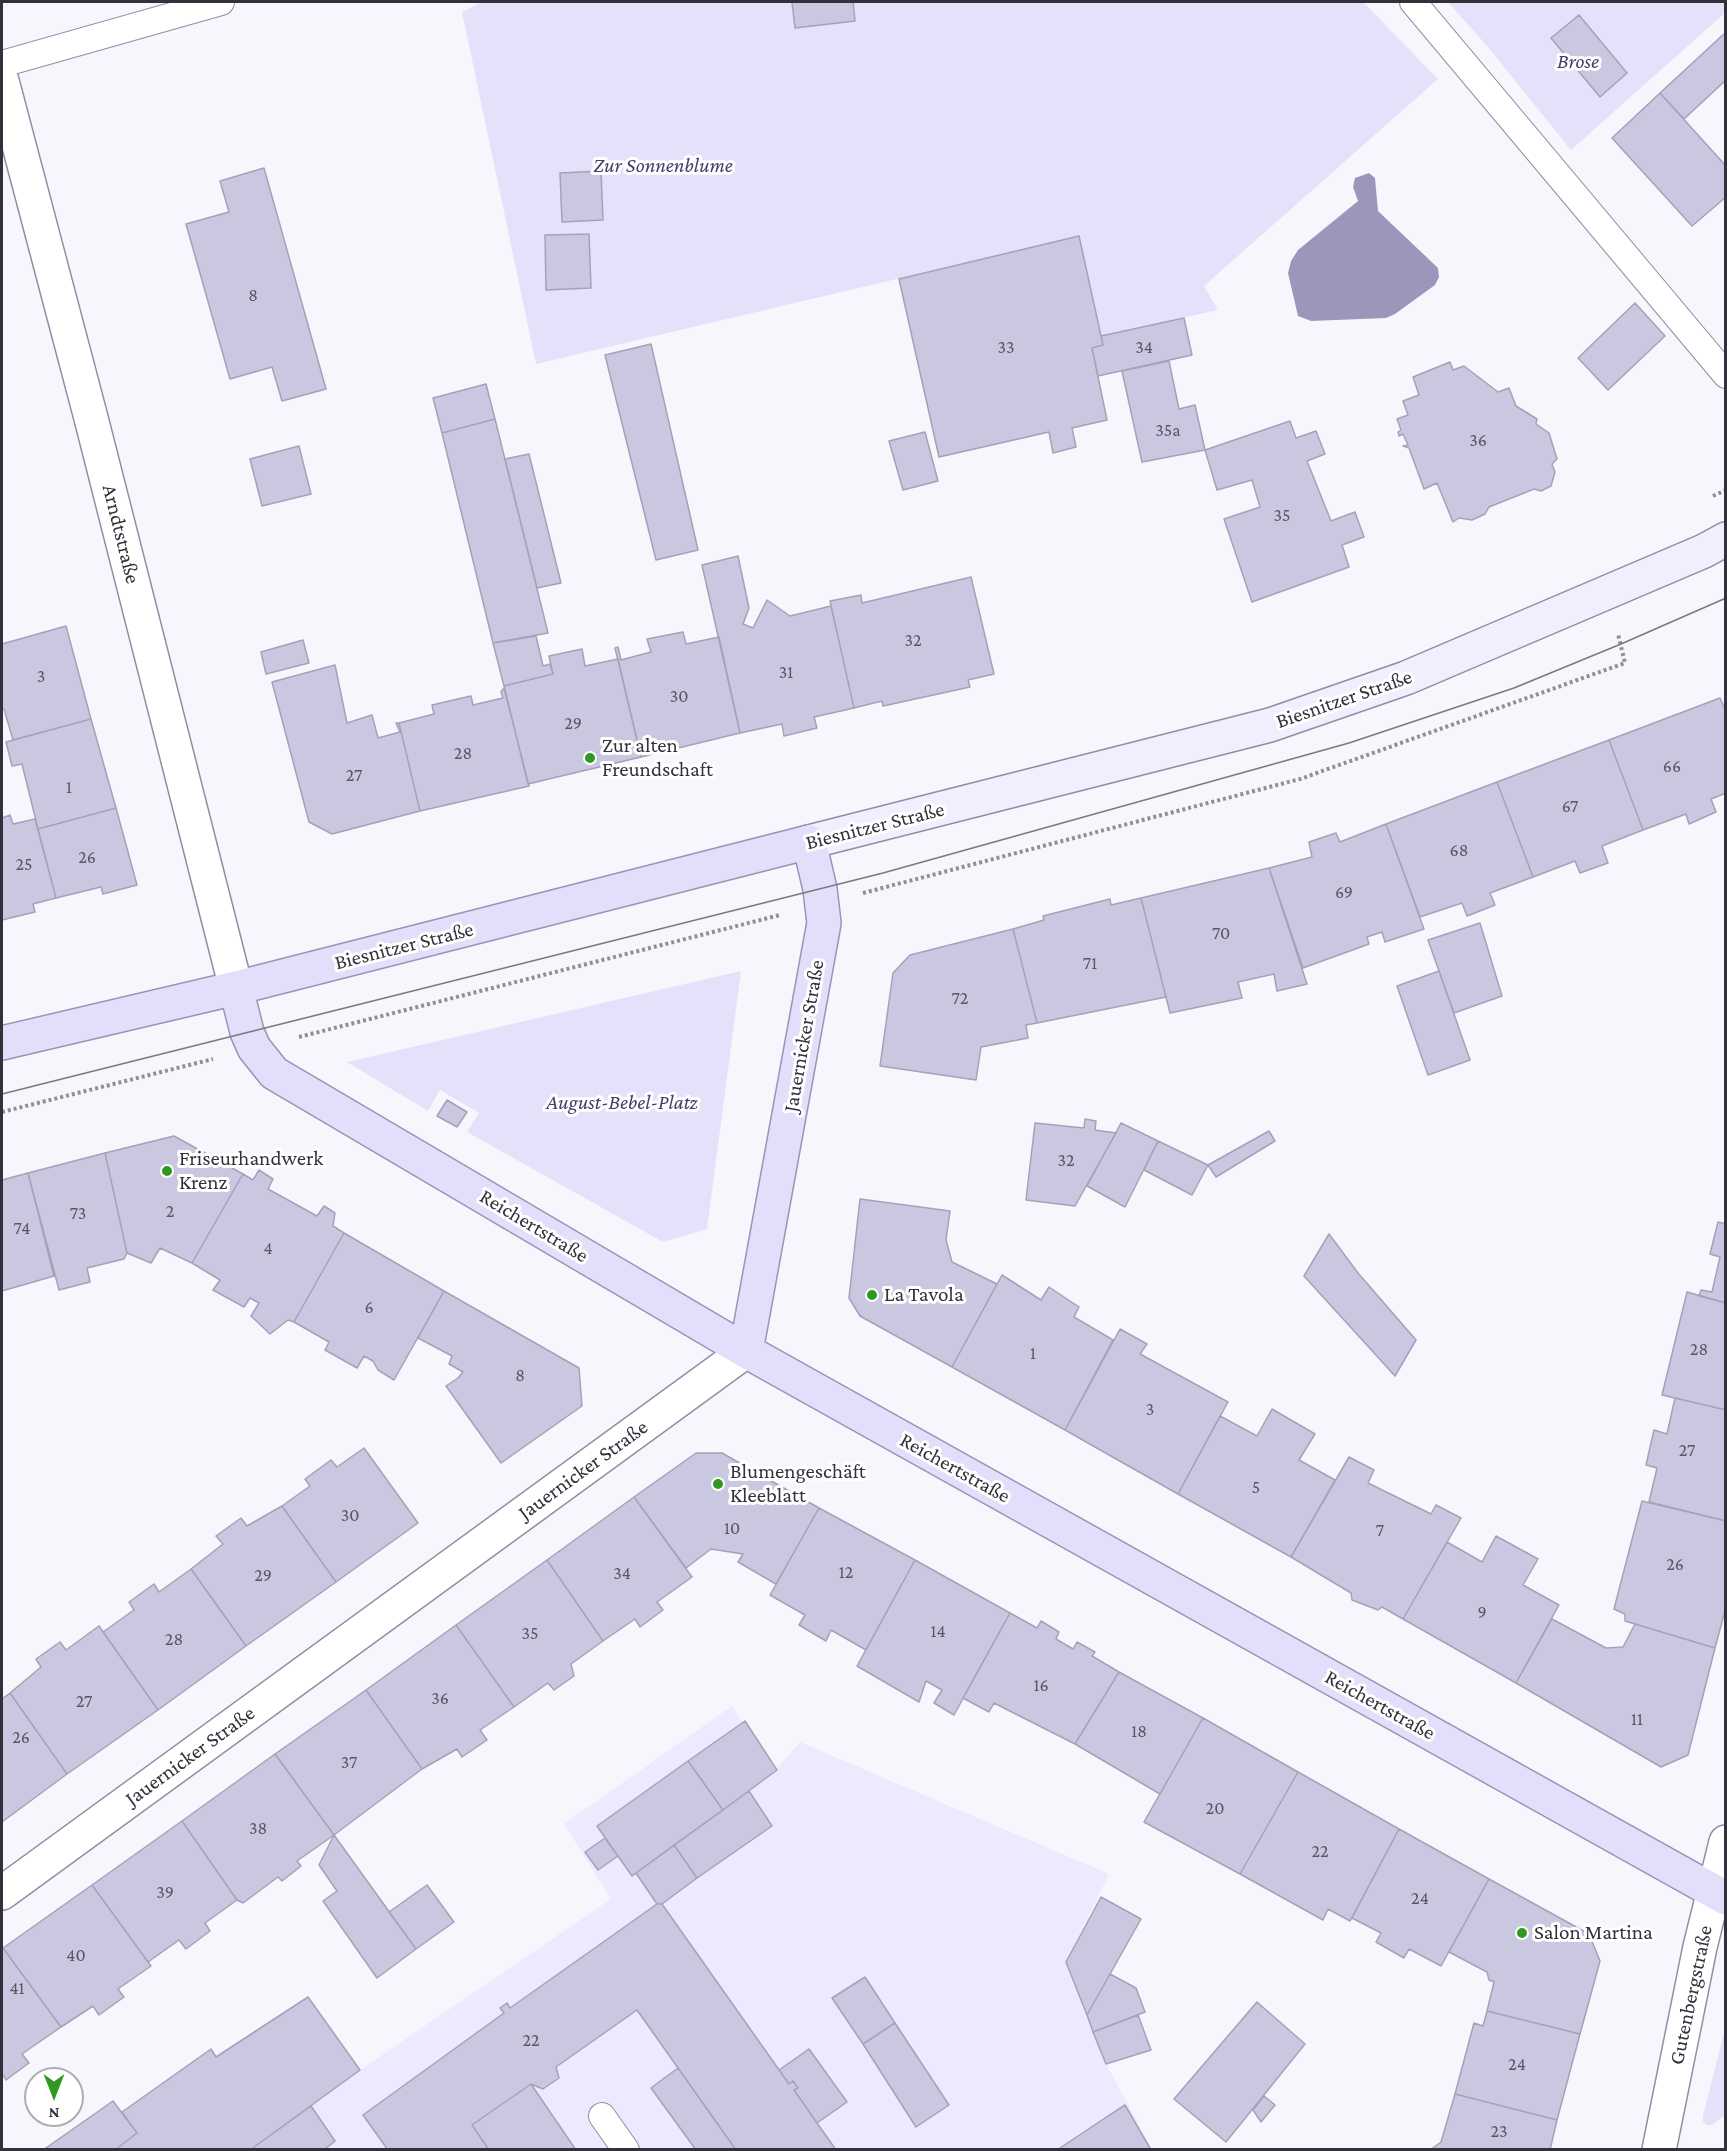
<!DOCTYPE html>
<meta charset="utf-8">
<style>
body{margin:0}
#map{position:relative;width:1727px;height:2151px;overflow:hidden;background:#f7f6fc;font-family:"Crimson Pro",serif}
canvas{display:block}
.frame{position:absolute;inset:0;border:3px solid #32313b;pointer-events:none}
.north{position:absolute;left:24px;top:2067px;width:60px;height:60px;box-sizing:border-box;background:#fff;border:2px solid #adadb1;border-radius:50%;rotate:180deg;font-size:16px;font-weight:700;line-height:24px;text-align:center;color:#32313b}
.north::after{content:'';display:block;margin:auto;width:21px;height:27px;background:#309820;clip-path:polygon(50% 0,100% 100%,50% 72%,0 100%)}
</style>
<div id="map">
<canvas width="1727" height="2151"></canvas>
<div class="frame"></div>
<div class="north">N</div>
</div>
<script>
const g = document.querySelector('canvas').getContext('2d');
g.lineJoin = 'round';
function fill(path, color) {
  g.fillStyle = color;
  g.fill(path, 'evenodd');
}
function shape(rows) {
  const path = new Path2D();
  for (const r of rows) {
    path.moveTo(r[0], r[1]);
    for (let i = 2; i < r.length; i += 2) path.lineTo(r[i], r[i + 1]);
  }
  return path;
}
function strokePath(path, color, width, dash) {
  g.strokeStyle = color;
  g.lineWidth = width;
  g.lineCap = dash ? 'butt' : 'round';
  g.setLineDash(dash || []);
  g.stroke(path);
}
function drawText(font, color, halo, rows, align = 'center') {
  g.font = font + ' "Crimson Pro",serif';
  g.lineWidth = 6;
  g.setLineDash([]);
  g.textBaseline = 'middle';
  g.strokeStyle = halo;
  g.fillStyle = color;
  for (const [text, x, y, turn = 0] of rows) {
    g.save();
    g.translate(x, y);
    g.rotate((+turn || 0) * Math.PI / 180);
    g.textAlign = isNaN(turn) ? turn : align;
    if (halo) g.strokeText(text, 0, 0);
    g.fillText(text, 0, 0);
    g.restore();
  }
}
fill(shape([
 [732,1706,775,1771,800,1742,1109,1874,1066,1962,1106,2064,1152,2149,250,2150,360,2070,611,1899,564,1824]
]), '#eceafe');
fill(shape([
 [482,2,1363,2,1438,79,1204,286,1218,310,1101,336,1079,236,536,364,462,12],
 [1448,2,1725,2,1726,12,1571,150,1487,46],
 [741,971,707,1229,663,1242,467,1132,479,1113,440,1090,428,1111,347,1062],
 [1725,2029,1725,2115,1712,2125,1707,2125,1703,2122,1703,2116]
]), '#e4e2fa');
fill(shape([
 [1369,173,1375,178,1378,211,1438,268,1439,277,1435,285,1395,314,1386,318,1311,321,1298,316,1288,273,1291,261,1298,250,1358,201,1353,187,1355,178]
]), '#9c97ba');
const building = shape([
 [792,2,853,2,855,21,795,28,792,2],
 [1579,15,1627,73,1600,97,1551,38,1579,15],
 [1726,32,1726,80,1684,119,1660,93,1726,32],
 [1660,93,1726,166,1726,197,1692,226,1612,138,1660,93],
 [264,168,326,389,282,401,272,367,230,379,186,224,229,212,220,181,264,168],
 [601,171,603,220,562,222,560,173,601,171],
 [589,234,591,288,546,290,545,235,589,234],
 [1079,236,1103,345,1092,348,1107,420,1072,428,1076,447,1053,453,1049,432,939,457,899,279,1079,236],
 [1635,303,1665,336,1608,390,1578,358,1635,303],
 [1184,318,1192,355,1098,376,1092,348,1103,345,1101,336,1184,318],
 [651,344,698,550,656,560,605,355,651,344],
 [1169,361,1179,409,1195,405,1205,450,1142,462,1122,371,1169,361],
 [1450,362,1453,370,1464,366,1498,392,1509,388,1516,406,1537,419,1536,424,1549,433,1557,459,1552,464,1555,472,1551,486,1541,491,1534,489,1489,507,1485,514,1472,520,1459,518,1453,522,1437,483,1424,489,1409,448,1403,446,1408,445,1403,434,1399,436,1398,432,1401,430,1397,419,1408,415,1403,401,1419,395,1413,377,1450,362],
 [486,384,495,419,442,433,433,398,486,384],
 [495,419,548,633,493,643,442,433,495,419],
 [1290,421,1296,438,1316,431,1325,454,1307,461,1331,521,1355,512,1364,537,1342,545,1349,567,1252,602,1224,519,1260,507,1252,480,1217,490,1205,450,1290,421],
 [925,432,938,481,903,490,889,441,925,432],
 [299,446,311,494,262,506,250,459,299,446],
 [529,454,561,583,537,588,505,459,529,454],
 [738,556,749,608,743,624,753,628,767,600,790,616,831,606,854,708,814,717,817,728,784,736,782,724,740,733,702,565,738,556],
 [971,577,994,674,968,680,970,687,883,706,882,701,854,708,830,601,861,595,862,603,971,577],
 [66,626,91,719,13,740,4,709,2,709,2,644,66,626],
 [683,632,686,644,719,637,740,733,641,757,615,648,618,647,621,660,651,652,647,639,683,632],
 [536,636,543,666,550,664,553,674,504,686,493,643,536,636],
 [303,640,309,663,266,674,261,652,303,640],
 [582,649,585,666,618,659,641,757,528,784,504,686,553,674,549,656,582,649],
 [335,665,347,723,372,715,378,738,400,732,396,723,399,723,420,811,332,834,309,822,272,682,335,665],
 [504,688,529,786,420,811,399,723,434,714,432,705,471,696,473,705,503,698,501,692,504,688],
 [1720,698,1726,711,1726,793,1711,799,1716,812,1689,824,1686,814,1643,830,1609,740,1720,698],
 [91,719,116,808,38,829,22,764,12,766,6,742,91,719],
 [1609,740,1643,830,1602,846,1608,863,1580,873,1575,861,1533,877,1497,782,1609,740],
 [1497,782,1533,877,1490,893,1495,905,1467,916,1462,903,1420,917,1386,824,1497,782],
 [116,808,137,885,103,894,101,887,56,898,38,829,116,808],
 [10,815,13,824,35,819,56,898,33,904,35,912,2,920,2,818,10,815],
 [1386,824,1424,929,1385,942,1382,932,1367,937,1369,944,1303,968,1269,868,1312,857,1309,842,1336,833,1340,842,1386,824],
 [1269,868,1307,984,1277,991,1274,974,1238,982,1242,998,1170,1013,1141,898,1269,868],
 [1141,898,1166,997,1037,1023,1013,929,1044,920,1043,916,1110,899,1111,905,1141,898],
 [1480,923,1502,996,1454,1013,1428,940,1480,923],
 [1013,929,1037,1023,1026,1025,1028,1038,981,1047,976,1080,880,1066,893,973,910,955,1013,929],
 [1439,971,1470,1060,1428,1075,1397,986,1439,971],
 [447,1100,467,1112,457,1127,437,1116,447,1100],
 [1085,1119,1096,1121,1095,1130,1116,1133,1075,1206,1026,1200,1035,1123,1084,1128,1085,1119],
 [1121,1123,1158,1141,1125,1207,1087,1186,1121,1123],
 [1269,1131,1275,1141,1216,1177,1208,1165,1269,1131],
 [174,1136,243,1174,192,1263,160,1248,151,1263,127,1253,105,1153,174,1136],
 [1158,1141,1208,1165,1192,1195,1144,1170,1158,1141],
 [105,1153,127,1253,124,1259,87,1268,90,1282,59,1290,28,1173,105,1153],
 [259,1170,273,1179,268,1189,317,1216,324,1206,335,1213,333,1226,344,1233,294,1322,288,1320,270,1334,251,1316,259,1303,250,1298,244,1307,213,1290,220,1280,192,1263,243,1174,253,1180,259,1170],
 [28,1173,54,1276,2,1291,2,1180,28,1173],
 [860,1199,950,1211,946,1240,952,1262,997,1284,952,1367,860,1316,849,1298,860,1199],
 [1718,1222,1726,1224,1726,1303,1699,1296,1701,1290,1712,1292,1720,1257,1710,1254,1718,1222],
 [344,1233,444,1291,394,1380,378,1370,373,1361,364,1356,357,1368,325,1350,329,1342,294,1322,344,1233],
 [1329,1234,1358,1273,1416,1340,1395,1376,1304,1276,1329,1234],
 [1002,1275,1041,1300,1049,1287,1079,1307,1074,1317,1113,1340,1065,1430,952,1367,1002,1275],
 [444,1291,579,1368,582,1406,501,1463,446,1386,458,1378,463,1372,449,1364,452,1356,418,1338,444,1291],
 [1687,1292,1726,1303,1726,1410,1662,1395,1687,1292],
 [1120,1329,1147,1344,1140,1354,1228,1402,1178,1494,1065,1430,1120,1329],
 [1675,1398,1726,1410,1726,1521,1649,1502,1657,1468,1646,1465,1654,1430,1667,1434,1675,1398],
 [1272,1409,1315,1434,1299,1460,1335,1480,1291,1557,1178,1494,1220,1416,1257,1436,1272,1409],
 [364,1448,418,1523,336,1582,282,1506,310,1486,305,1479,331,1460,337,1467,364,1448],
 [696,1453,722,1453,819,1508,776,1584,738,1562,743,1554,711,1549,686,1568,634,1497,696,1453],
 [1349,1457,1374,1470,1368,1483,1431,1514,1436,1505,1461,1518,1403,1619,1382,1607,1378,1610,1352,1600,1351,1593,1291,1557,1349,1457],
 [634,1497,692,1577,657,1602,663,1610,640,1627,635,1619,603,1641,547,1560,634,1497],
 [1642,1501,1726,1521,1726,1607,1715,1648,1625,1621,1625,1614,1614,1609,1642,1501],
 [282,1506,336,1582,246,1646,191,1569,223,1544,216,1536,241,1518,247,1526,282,1506],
 [819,1508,915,1560,866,1650,831,1630,826,1641,799,1625,805,1615,770,1595,819,1508],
 [1496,1536,1538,1559,1523,1585,1559,1605,1516,1683,1403,1619,1447,1542,1482,1562,1496,1536],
 [547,1560,603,1641,571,1664,574,1676,554,1690,548,1683,514,1707,456,1625,547,1560],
 [915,1560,1010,1613,954,1715,934,1703,942,1690,926,1681,919,1702,857,1666,915,1560],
 [191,1569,246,1646,158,1710,103,1632,134,1610,129,1602,154,1584,159,1592,191,1569],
 [1010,1613,1037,1628,1041,1621,1059,1632,1056,1639,1073,1649,1077,1642,1095,1652,1092,1656,1119,1672,1075,1744,994,1703,989,1712,963,1698,1010,1613],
 [1552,1619,1606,1648,1623,1647,1635,1624,1715,1648,1688,1755,1661,1767,1516,1683,1552,1619],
 [456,1625,514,1707,480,1730,487,1740,462,1757,457,1749,422,1769,366,1690,456,1625],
 [99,1626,158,1710,67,1774,10,1693,41,1667,36,1659,60,1642,66,1650,99,1626],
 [1119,1672,1203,1718,1160,1794,1075,1744,1119,1672],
 [366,1690,422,1769,334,1835,275,1754,366,1690],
 [10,1693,67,1774,2,1822,2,1699,10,1693],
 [1203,1718,1298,1772,1240,1874,1144,1822,1203,1718],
 [745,1721,777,1770,723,1810,688,1761,745,1721],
 [275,1754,334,1835,297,1861,301,1866,282,1881,278,1877,243,1903,237,1900,182,1821,275,1754],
 [688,1761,723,1810,632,1876,597,1826,688,1761],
 [1298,1772,1399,1829,1350,1921,1328,1909,1323,1920,1240,1874,1298,1772],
 [749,1791,772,1826,697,1878,674,1845,749,1791],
 [182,1821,237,1900,205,1923,210,1931,186,1949,179,1940,148,1962,92,1885,182,1821],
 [1399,1829,1489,1879,1441,1966,1409,1949,1404,1958,1376,1942,1381,1933,1352,1918,1399,1829],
 [334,1835,416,1949,377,1978,323,1901,337,1891,319,1865,334,1835],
 [605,1838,618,1856,598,1870,585,1852,605,1838],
 [674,1845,697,1878,662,1904,657,1904,636,1873,674,1845],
 [1489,1879,1589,1934,1600,1961,1580,2034,1487,2011,1494,1982,1489,1980,1487,1972,1449,1952,1489,1879],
 [92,1885,151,1966,118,1989,124,1997,99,2015,93,2006,61,2027,3,1948,92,1885],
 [427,1885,454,1922,416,1949,389,1912,427,1885],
 [1101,1897,1141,1919,1087,2015,1066,1962,1101,1897],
 [657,1904,662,1904,789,2084,793,2081,798,2088,794,2090,836,2150,736,2150,637,2010,556,2067,559,2078,543,2089,531,2084,472,2125,489,2150,388,2150,363,2115,504,2013,500,2008,507,2003,510,2008,657,1904],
 [3,1948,61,2027,22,2054,29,2063,6,2080,2,2073,2,1949,3,1948],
 [1110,1974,1136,1988,1145,2012,1093,2032,1087,2015,1110,1974],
 [865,1977,895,2023,863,2044,832,1998,865,1977],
 [308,1997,360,2070,250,2150,115,2150,137,2133,122,2112,211,2049,216,2057,308,1997],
 [1257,2002,1305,2044,1226,2142,1174,2099,1257,2002],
 [1487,2011,1580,2034,1557,2120,1455,2094,1474,2023,1483,2026,1487,2011],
 [1138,2015,1151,2050,1106,2064,1093,2032,1138,2015],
 [895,2023,949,2105,916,2127,863,2044,895,2023],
 [809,2049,847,2102,817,2123,794,2090,798,2088,793,2081,789,2084,779,2070,809,2049],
 [678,2068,736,2150,696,2150,651,2088,678,2068],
 [531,2084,576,2150,489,2150,472,2125,531,2084],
 [1455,2094,1557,2120,1550,2150,1430,2150,1441,2142,1455,2094],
 [1264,2096,1275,2105,1261,2122,1253,2110,1264,2096],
 [113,2101,137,2133,115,2150,43,2150,113,2101],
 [1125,2105,1151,2150,1057,2150,1099,2122,1125,2105],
 [311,2106,335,2141,324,2150,250,2150,311,2106]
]);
fill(building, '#cac7e0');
strokePath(building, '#a4a1b9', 1.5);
const lane = shape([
 [1413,2,1726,375],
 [2,64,221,2],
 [602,2116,626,2150]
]);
const street = shape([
 [2,81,91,418,236,988],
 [2,1893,746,1351],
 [1659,2150,1700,1947,1726,1842]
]);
const secondary = shape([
 [809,842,1270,725,1406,678,1704,551,1726,539]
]);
const primary = shape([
 [236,988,247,1032,254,1048,274,1073,746,1351,1726,1898],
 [2,1043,236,988,809,842,820,889,824,923,746,1351]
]);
strokePath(lane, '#908da4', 28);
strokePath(street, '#908da4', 36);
strokePath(secondary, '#908da4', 36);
strokePath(primary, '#9894b5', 36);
strokePath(shape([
 [1713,496,1726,490],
 [863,893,1300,779,1625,663,1618,634],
 [299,1037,780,915],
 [2,1112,213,1059]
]), '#908f97', 4, [3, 3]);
strokePath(lane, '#fff', 26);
strokePath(street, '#fff', 33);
strokePath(secondary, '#f1effd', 33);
strokePath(primary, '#e2dffa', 33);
strokePath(shape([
 [2,1094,883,873,1349,743,1514,688,1621,644,1726,598]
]), '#7a7981', 1.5);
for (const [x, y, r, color] of [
 [590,758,6,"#309820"],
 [167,1171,6,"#309820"],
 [872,1295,6,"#309820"],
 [718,1484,6,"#309820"],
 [1522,1933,6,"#309820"]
]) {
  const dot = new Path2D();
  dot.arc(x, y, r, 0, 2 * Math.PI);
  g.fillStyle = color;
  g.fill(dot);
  strokePath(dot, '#fff', 2);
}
drawText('18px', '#585664', null, [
 ["8",253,295],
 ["33",1006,347],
 ["34",1144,347],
 ["35a",1168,430],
 ["36",1478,440],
 ["35",1282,515],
 ["32",913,640],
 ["31",786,672],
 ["3",41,676],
 ["30",679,696],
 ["29",573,723],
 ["28",463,753],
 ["66",1672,766],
 ["27",354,775],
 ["1",69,787],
 ["67",1570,806],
 ["68",1459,850],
 ["26",87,857],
 ["25",24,864],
 ["69",1344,892],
 ["70",1221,933],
 ["71",1090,963],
 ["72",960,998],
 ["32",1066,1160],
 ["2",170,1211],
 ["73",78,1213],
 ["74",22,1228],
 ["4",268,1248],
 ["6",369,1307],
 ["28",1699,1349],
 ["1",1033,1353],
 ["8",520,1375],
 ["3",1150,1409],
 ["27",1687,1450],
 ["5",1256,1487],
 ["30",350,1515],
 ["10",732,1528],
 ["7",1380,1530],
 ["26",1675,1564],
 ["12",846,1572],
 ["34",622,1573],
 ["29",263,1575],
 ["9",1482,1612],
 ["14",938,1631],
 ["35",530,1633],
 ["28",174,1639],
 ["16",1041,1685],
 ["36",440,1698],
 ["27",84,1701],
 ["11",1637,1719],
 ["18",1139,1731],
 ["26",21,1737],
 ["37",349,1762],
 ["20",1215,1808],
 ["38",258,1828],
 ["22",1320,1851],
 ["39",165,1892],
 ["24",1420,1898],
 ["40",76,1955],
 ["41",17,1988],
 ["22",531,2040],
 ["24",1517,2064],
 ["23",1499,2131]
]);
drawText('italic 21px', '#463c6d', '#fff', [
 ["Brose",1578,62],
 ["Zur Sonnenblume",663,166],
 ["August-Bebel-Platz",622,1103]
]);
drawText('21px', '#32313b', '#fff', [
 ["Arndtstraße",121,534,76],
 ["Biesnitzer Straße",1344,699,-19],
 ["Biesnitzer Straße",875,826,-14],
 ["Biesnitzer Straße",404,946,-14],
 ["Jauernicker Straße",804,1036,-80],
 ["Reichertstraße",534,1226,31],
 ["Reichertstraße",955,1468,29],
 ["Jauernicker Straße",583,1470,-36],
 ["Reichertstraße",1380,1705,29],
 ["Jauernicker Straße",190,1756,-36],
 ["Gutenbergstraße",1691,1995,-78]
]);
drawText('21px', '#32313b', '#fff', [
 ["Zur alten",602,746],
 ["Freundschaft",602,770],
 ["Friseurhandwerk",179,1159],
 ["Krenz",179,1183],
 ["La Tavola",884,1295],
 ["Blumengeschäft",730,1472],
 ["Kleeblatt",730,1496],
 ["Salon Martina",1534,1933]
], 'left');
</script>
